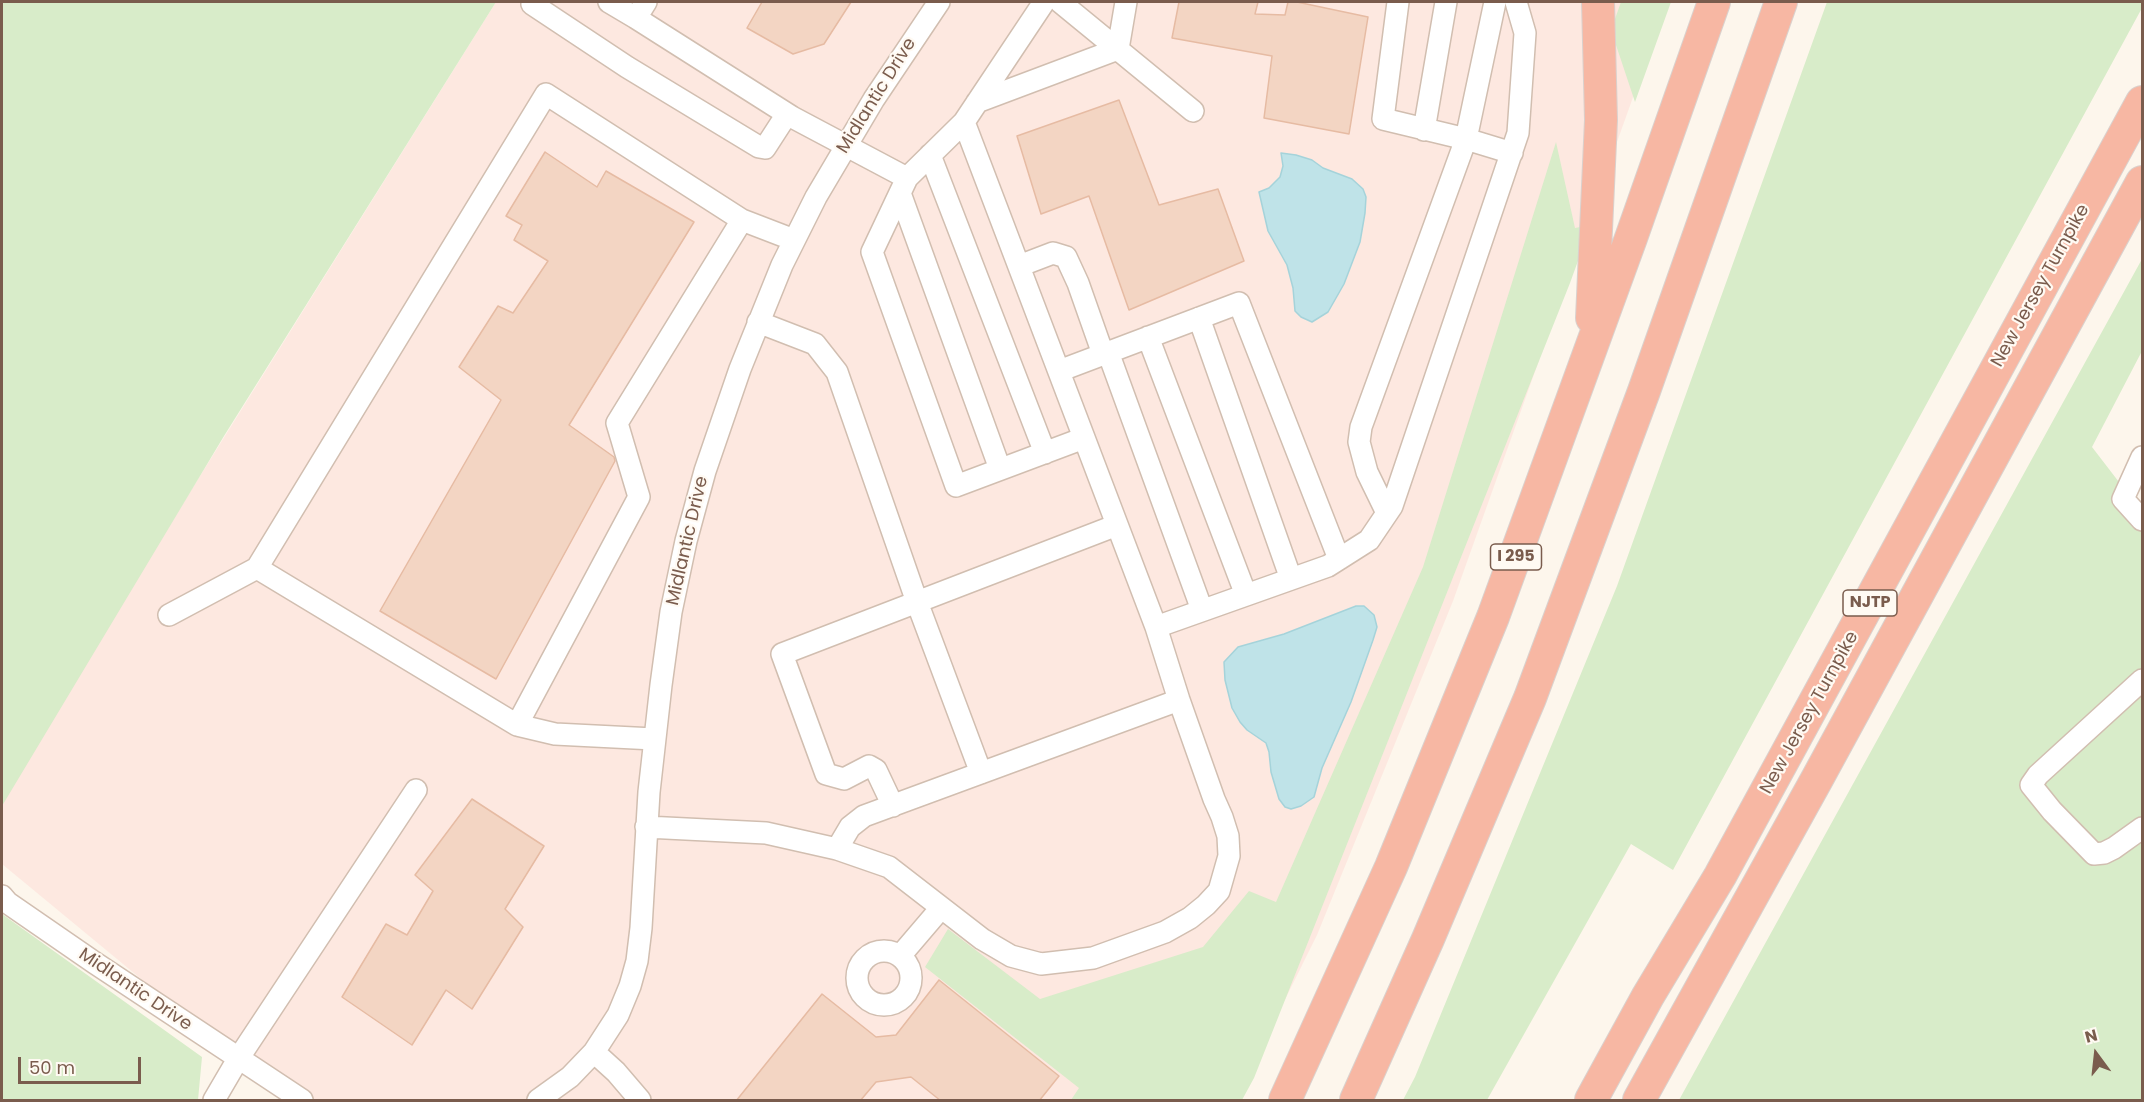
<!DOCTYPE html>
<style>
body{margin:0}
#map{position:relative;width:2144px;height:1102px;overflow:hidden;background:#fdf6ec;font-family:Poppins,sans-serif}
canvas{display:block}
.frame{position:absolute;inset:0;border:3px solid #7a5c4d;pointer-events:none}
.north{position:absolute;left:2066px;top:1024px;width:60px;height:60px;-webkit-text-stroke:4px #fffaf3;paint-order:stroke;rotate:345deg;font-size:16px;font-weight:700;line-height:24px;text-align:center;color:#7a5c4d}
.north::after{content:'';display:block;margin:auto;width:21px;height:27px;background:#7a5c4d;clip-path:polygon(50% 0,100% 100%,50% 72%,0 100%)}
.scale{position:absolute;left:18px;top:1057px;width:123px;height:27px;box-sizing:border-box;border:3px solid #7a5c4d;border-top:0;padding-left:8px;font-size:18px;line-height:21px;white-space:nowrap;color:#7a5c4d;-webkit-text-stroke:4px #fffaf3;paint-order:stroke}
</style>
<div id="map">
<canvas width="2144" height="1102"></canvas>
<div class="frame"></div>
<div class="north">N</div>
<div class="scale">50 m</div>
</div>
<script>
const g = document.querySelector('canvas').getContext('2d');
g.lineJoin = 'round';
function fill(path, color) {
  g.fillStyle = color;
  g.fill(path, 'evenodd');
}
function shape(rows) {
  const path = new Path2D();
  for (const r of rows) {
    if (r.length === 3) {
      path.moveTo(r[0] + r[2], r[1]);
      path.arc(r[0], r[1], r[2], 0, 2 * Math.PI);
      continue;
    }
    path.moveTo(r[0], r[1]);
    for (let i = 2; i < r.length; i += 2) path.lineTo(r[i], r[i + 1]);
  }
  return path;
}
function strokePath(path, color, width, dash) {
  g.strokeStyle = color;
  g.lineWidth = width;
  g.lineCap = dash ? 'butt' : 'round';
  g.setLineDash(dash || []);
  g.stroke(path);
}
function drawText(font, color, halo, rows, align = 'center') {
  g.font = font + ' Poppins,sans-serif';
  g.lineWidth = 4.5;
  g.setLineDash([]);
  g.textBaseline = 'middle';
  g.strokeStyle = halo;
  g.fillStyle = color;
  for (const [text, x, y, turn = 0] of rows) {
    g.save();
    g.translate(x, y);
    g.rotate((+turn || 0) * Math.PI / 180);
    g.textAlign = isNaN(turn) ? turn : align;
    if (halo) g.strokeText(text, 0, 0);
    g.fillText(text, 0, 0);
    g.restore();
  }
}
fill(shape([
 [496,2,1667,2,1453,601,1317,935,1235,1100,302,1100,238,1059,2,864,2,793]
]), '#fde8e0');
fill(shape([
 [2,2,496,2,224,436,2,806],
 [1621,2,1671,2,1635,102,1611,30],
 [1827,2,2142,2,2142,8,1673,870,1631,844,1487,1100,1403,1100,1415,1077,1617,586],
 [1556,142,1575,228,1591,225,1570,283,1254,1078,1242,1100,1071,1100,1079,1088,925,967,948,929,1040,999,1203,947,1249,891,1276,902,1423,567],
 [2142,259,2142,351,2092,447,2142,512,2142,1100,1679,1100],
 [2,914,202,1057,198,1100,2,1100]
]), '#d8ecc9');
const water = shape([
 [1281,153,1296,155,1312,160,1323,168,1352,179,1363,189,1366,197,1365,213,1360,242,1344,284,1328,312,1312,322,1301,317,1295,311,1293,288,1287,265,1268,231,1259,192,1269,188,1280,177,1283,166,1281,153],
 [1356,606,1364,606,1374,615,1377,627,1373,640,1351,702,1322,768,1314,797,1301,806,1291,809,1285,807,1279,799,1271,772,1269,752,1266,743,1247,730,1240,722,1232,708,1225,680,1224,662,1238,647,1284,634,1356,606]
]);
fill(water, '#bfe3e8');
strokePath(water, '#a5d3da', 1.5);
const building = shape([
 [762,2,851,2,824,44,793,54,747,28,762,2],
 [1179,2,1258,2,1255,14,1285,15,1288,2,1297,2,1368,17,1349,134,1264,118,1272,56,1172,38,1179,2],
 [1119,100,1159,205,1218,189,1244,261,1129,310,1089,196,1041,214,1017,136,1119,100],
 [545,152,597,187,606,171,694,222,569,425,614,457,615,461,496,679,380,611,501,400,459,367,498,306,513,313,548,261,514,240,522,225,506,216,545,152],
 [472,799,544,846,505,909,523,927,472,1009,446,990,412,1045,342,997,386,924,407,935,433,891,415,875,472,799],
 [939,980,1059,1076,1039,1101,941,1101,911,1077,876,1082,860,1101,736,1101,822,994,876,1037,896,1035,939,980]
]);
fill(building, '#f3d5c3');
strokePath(building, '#e6bba3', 1.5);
const minor = shape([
 [533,2,532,4,627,67,759,147,765,148,787,114],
 [609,2,636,18],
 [646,2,636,18,792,117,907,178,964,122,1044,2],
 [1060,2,1193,111],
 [1398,2,1383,119,1466,139,1512,153],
 [977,102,1118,49,1126,2],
 [1424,130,1446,2],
 [930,155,1045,453],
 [907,178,872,252,956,486,1084,438],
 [900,193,1000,469],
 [742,220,794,240],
 [1019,266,1053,253,1066,257,1078,283,1103,354],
 [1199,318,1291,579],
 [758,322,815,344,837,372,917,602,981,773],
 [1148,337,1246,595],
 [1108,352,1202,610],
 [1059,371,1239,303,1339,559],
 [2142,457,2123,499,2142,520],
 [1387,513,1367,472,1359,442,1361,427,1466,139,1495,2],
 [169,615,257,568],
 [1156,627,1328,566,1369,540,1392,506,1518,133,1525,33,1516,2],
 [2142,680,2038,775,2031,785,2052,811,2094,854,2104,853,2114,848,2142,828],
 [517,725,639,497,617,423,742,220,546,94,257,568,517,725,555,734,654,739],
 [893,806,876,770,869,766,844,779,826,774,782,654,1117,525],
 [646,827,766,833,837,849,889,867,982,939,1011,956,1041,964,1093,958,1165,932,1190,918,1206,905,1219,891,1229,856,1228,836,1222,817,1214,799,1179,700,1156,627,964,122],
 [837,849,850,827,864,816,1179,700],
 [2,896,8,903,95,963,302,1100],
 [884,978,27],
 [900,956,941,908],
 [594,1052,616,1072,640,1100],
 [214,1100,238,1059,416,790],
 [538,1100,570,1077,594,1052,618,1015,630,986,637,961,641,928,649,792,661,685,671,612,686,541,705,471,740,369,782,265,816,197,874,99,939,2]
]);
const highway = shape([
 [1592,318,1601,120,1598,2],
 [1285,1100,1391,867,1493,617,1631,238,1714,2],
 [1356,1100,1428,939,1530,698,1644,391,1781,2],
 [1591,1100,1648,996,1720,876,2142,102],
 [1639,1100,1817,779,2142,182]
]);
strokePath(minor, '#d1beb0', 24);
strokePath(highway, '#dad1cd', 34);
strokePath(minor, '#fff', 21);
strokePath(highway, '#f7b7a3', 32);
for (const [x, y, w] of [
 [1516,557,51],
 [1870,603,54]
]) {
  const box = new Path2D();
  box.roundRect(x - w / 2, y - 13, w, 26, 4.5);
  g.fillStyle = '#fffaf3';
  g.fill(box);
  strokePath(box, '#7a5c4d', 1.5);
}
drawText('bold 16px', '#7a5c4d', null, [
 ["I 295",1516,557],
 ["NJTP",1870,603]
]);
drawText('18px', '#7a5c4d', '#fffaf3', [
 ["Midlantic Drive",877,96,-58],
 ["New Jersey Turnpike",2041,286,-61],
 ["Midlantic Drive",688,541,-77],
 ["New Jersey Turnpike",1810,713,-61],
 ["Midlantic Drive",135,990,34]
]);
</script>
